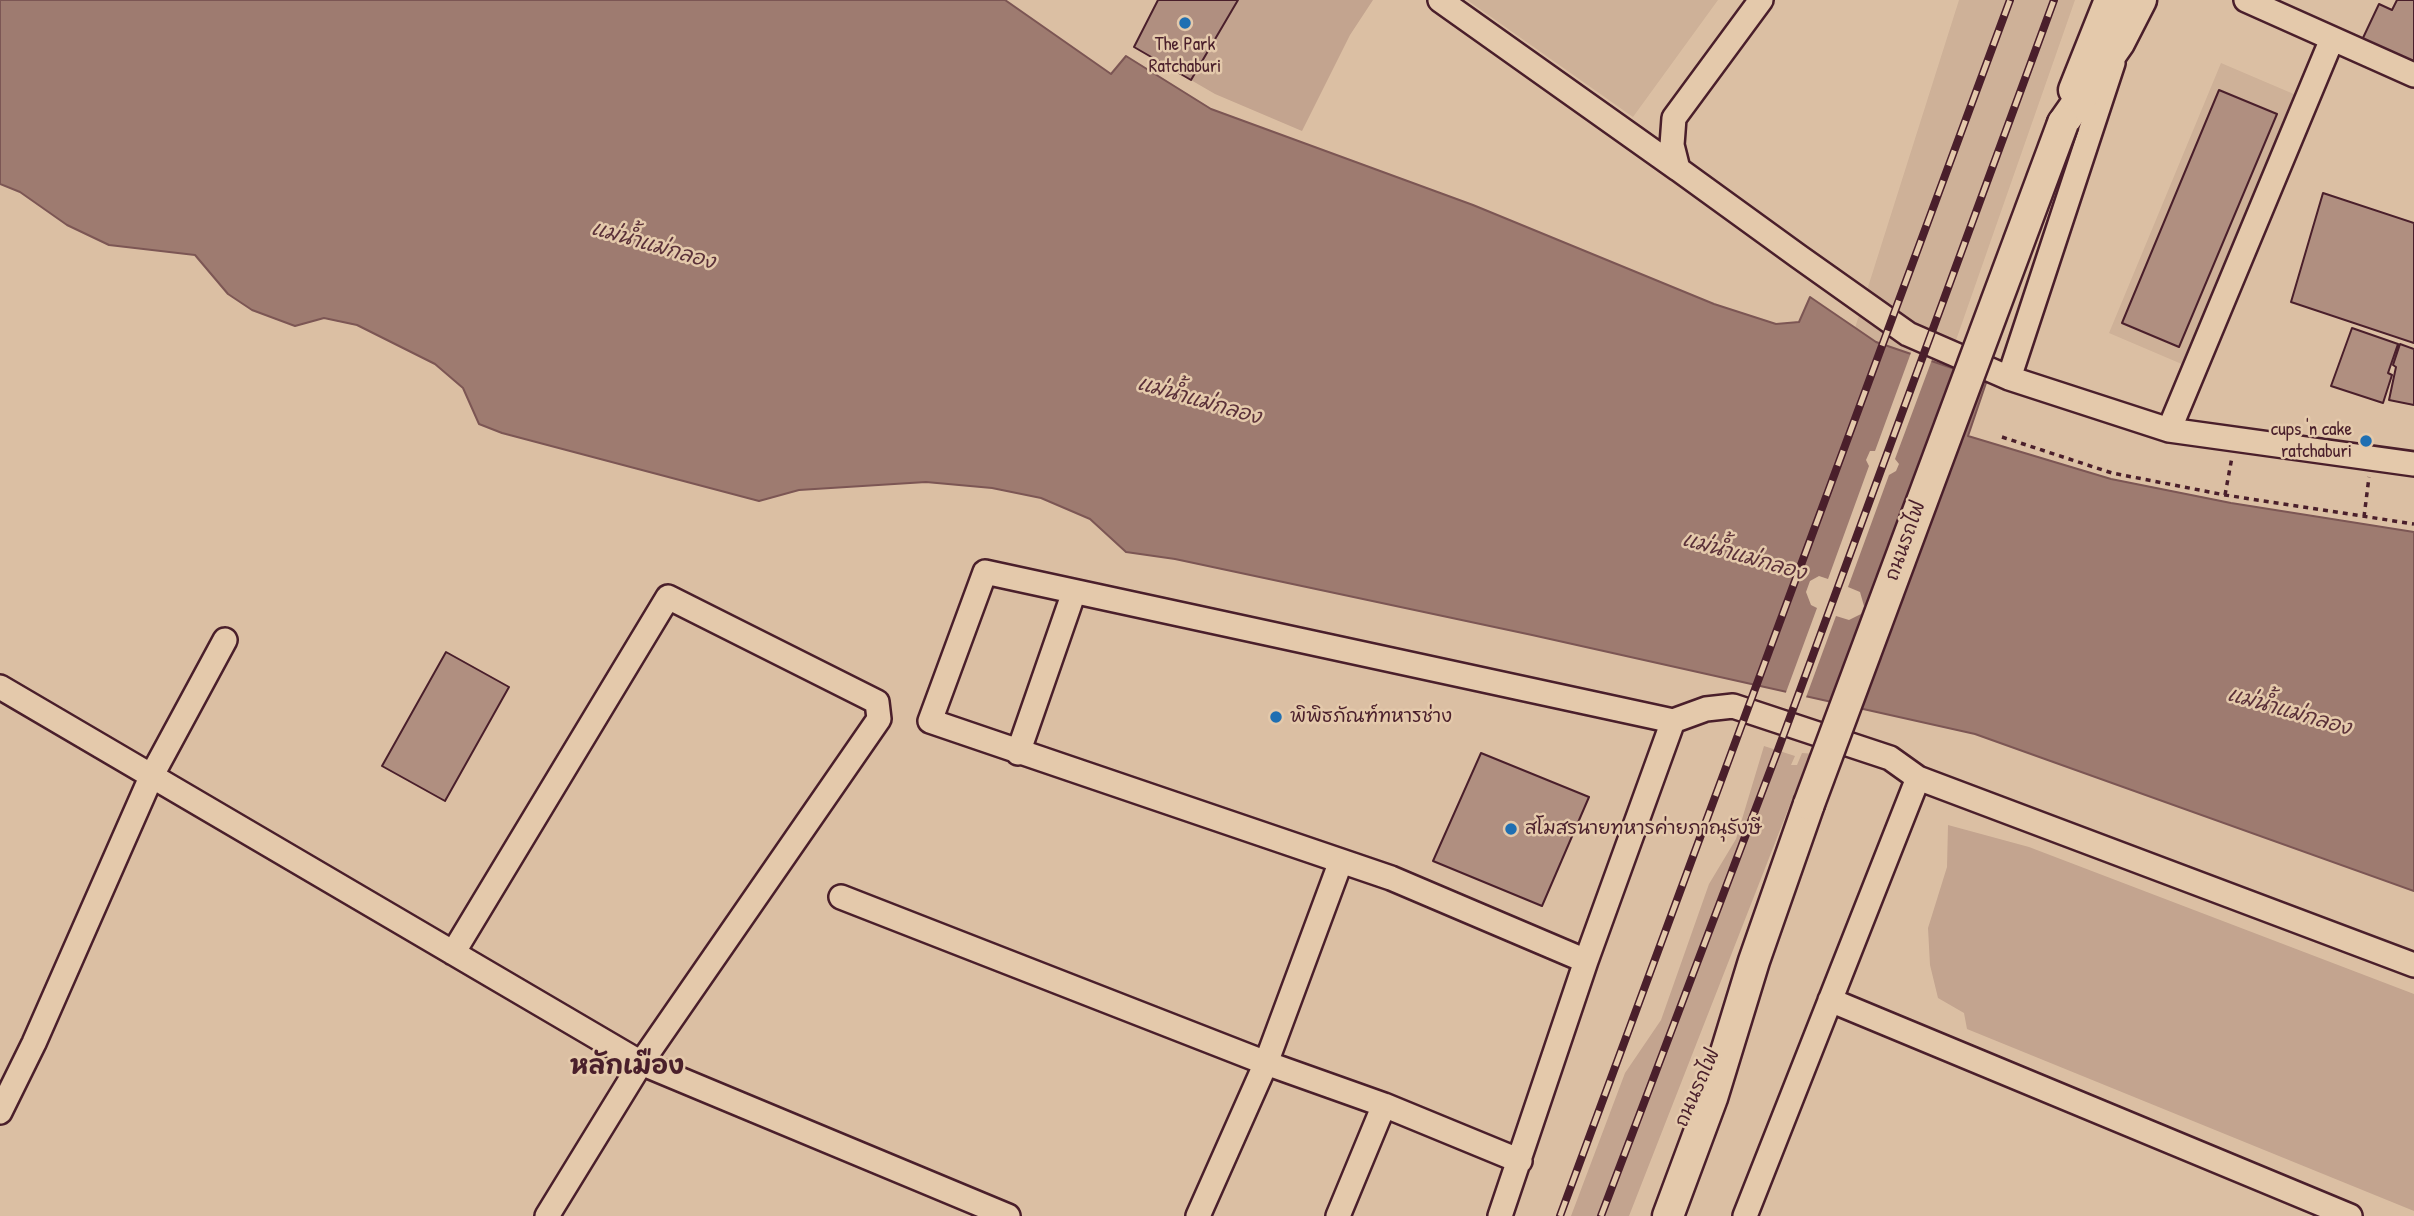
<!DOCTYPE html>
<meta charset="utf-8">
<style>
body{margin:0}
canvas{display:block;background:#dbbfa3}
</style>
<canvas width="2414" height="1216"></canvas>
<script>
const g = document.querySelector('canvas').getContext('2d');
g.lineJoin = 'round';
function fill(path, color) {
  g.fillStyle = color;
  g.fill(path, 'evenodd');
}
function shape(rows) {
  const path = new Path2D();
  for (const r of rows) {
    path.moveTo(r[0], r[1]);
    for (let i = 2; i < r.length; i += 2) path.lineTo(r[i], r[i + 1]);
  }
  return path;
}
function strokePath(path, color, width, dash) {
  g.strokeStyle = color;
  g.lineWidth = width;
  g.lineCap = dash ? 'butt' : 'round';
  g.setLineDash(dash || []);
  g.stroke(path);
}
function drawText(font, color, halo, rows, align = 'center') {
  g.font = font + ' "Patrick Hand","Playpen Sans Thai",sans-serif';
  g.lineWidth = 5;
  g.setLineDash([]);
  g.textBaseline = 'middle';
  g.strokeStyle = halo;
  g.fillStyle = color;
  for (const [text, x, y, turn = 0] of rows) {
    g.save();
    g.translate(x, y);
    g.rotate((+turn || 0) * Math.PI / 180);
    g.textAlign = isNaN(turn) ? turn : align;
    if (halo) g.strokeText(text, 0, 0);
    g.fillText(text, 0, 0);
    g.restore();
  }
}
fill(shape([
 [1467,0,1718,0,1633,117],
 [1959,0,2075,0,1947,366,1875,342,1855,328],
 [2221,63,2296,95,2184,365,2109,333]
]), '#ceb198');
fill(shape([
 [1158,0,1373,0,1350,35,1302,131,1215,94,1134,47],
 [1764,746,1795,756,1791,765,1797,765,1802,753,1817,754,1804,783,1798,784,1629,1216,1571,1216,1625,1073,1661,1020,1709,884,1736,839],
 [1948,825,2029,847,2414,994,2414,1211,1967,1029,1964,1013,1938,998,1930,965,1928,928,1947,867]
]), '#c3a48f');
const water = shape([
 [0,0,1005,0,1111,74,1126,56,1211,109,1473,205,1714,304,1776,324,1799,322,1810,297,1876,342,1987,380,1968,436,2111,479,2231,503,2414,532,2414,891,1975,734,1532,635,1175,559,1126,552,1090,519,1041,498,992,488,926,482,799,490,759,501,502,433,479,424,463,388,435,364,357,325,324,318,295,326,252,310,228,294,195,255,109,245,67,225,20,192,0,184,0,0]
]);
fill(water, '#9e7b70');
strokePath(water, '#7c5654', 2);
fill(shape([
 [1912,350,1933,357,1895,459,1899,464,1896,471,1889,475,1848,587,1860,592,1864,606,1861,614,1849,620,1836,616,1805,700,1785,695,1817,608,1811,605,1806,592,1810,581,1819,576,1828,579,1869,466,1866,460,1870,451,1875,451]
]), '#dbbfa3');
const building = shape([
 [1158,0,1238,0,1191,80,1134,47,1158,0],
 [2397,0,2414,0,2414,65,2362,40,2379,4,2392,10,2397,0],
 [2219,90,2277,114,2179,347,2122,323,2219,90],
 [2323,193,2414,223,2414,343,2291,302,2323,193],
 [2352,328,2398,344,2388,373,2392,375,2383,403,2331,386,2352,328],
 [2400,344,2414,349,2414,405,2389,400,2396,367,2393,365,2400,344],
 [446,652,509,687,445,801,382,766,446,652],
 [1481,753,1589,797,1542,906,1433,861,1481,753]
]);
fill(building, '#b08f80');
strokePath(building, '#4a1f2b', 2);
const minor = shape([
 [1440,0,1678,169],
 [1761,0,1674,118,1672,145,1678,169,1798,256,1908,334,2009,378,2169,430,2414,464],
 [2246,0,2414,75],
 [2009,378,2113,63],
 [2169,430,2332,39],
 [0,687,641,1063,1008,1216],
 [1018,753,1074,592],
 [841,897,1266,1063,1384,1105,1520,1161],
 [453,953,668,597,877,702,879,719,641,1063,547,1216],
 [1586,961,1391,878,930,721,985,572,1673,721,1706,709,1733,706,1890,758,1918,778,2414,965],
 [1830,1000,2350,1216],
 [0,1112,34,1043,152,775,225,640],
 [1198,1216,1266,1063,1341,861],
 [1338,1216,1384,1105],
 [1500,1216,1586,961,1673,721],
 [1745,1216,1918,778]
]);
const major = shape([
 [2074,90,2110,0],
 [2063,123,2119,43,2141,0],
 [1668,1216,1712,1098,1754,961,1809,804]
]);
strokePath(minor, '#4a1f2b', 28);
strokePath(major, '#4a1f2b', 35);
strokePath(shape([
 [2002,437,2112,473,2225,495,2414,524],
 [2225,495,2232,457],
 [2364,517,2369,477]
]), '#4a1f2b', 3.5, [5, 5]);
strokePath(minor, '#e4c9ab', 23);
strokePath(major, '#e4c9ab', 30);
const rail = shape([
 [1560,1216,2010,0],
 [1601,1216,1778,750,2054,0]
]);
strokePath(rail, '#4a1f2b', 8);
strokePath(rail, '#e4c9ab', 5, [16]);
const majorBridge = shape([
 [1809,804,2063,123]
]);
strokePath(majorBridge, '#4a1f2b', 35, []);
strokePath(majorBridge, '#e4c9ab', 30);
for (const [x, y, r, color] of [
 [1185,23,7,"#1f6fb2"],
 [2366,441,7,"#1f6fb2"],
 [1276,717,7,"#1f6fb2"],
 [1511,829,7,"#1f6fb2"]
]) {
  const dot = new Path2D();
  dot.arc(x, y, r, 0, 2 * Math.PI);
  g.fillStyle = color;
  g.fill(dot);
  strokePath(dot, '#e4c9ab', 2.5);
}
drawText('19px', '#4a1f2b', '#e4c9ab', [
 ["The Park",1185,45,"center"],
 ["Ratchaburi",1185,67,"center"],
 ["cups 'n cake",2352,430,"right"],
 ["ratchaburi",2352,452,"right"],
 ["พิพิธภัณฑ์ทหารช่าง",1290,717],
 ["สโมสรนายทหารค่ายภาณุรังษี",1525,829]
], 'left');
drawText('19px', '#4a1f2b', '#e4c9ab', [
 ["ถนนรถไฟ",1906,541,-70],
 ["ถนนรถไฟ",1698,1088,-66]
]);
drawText('italic 21px', '#5b3139', '#e4c9ab', [
 ["แม่น้ำแม่กลอง",653,246,16],
 ["แม่น้ำแม่กลอง",1199,401,16],
 ["แม่น้ำแม่กลอง",1744,557,16],
 ["แม่น้ำแม่กลอง",2289,712,16]
]);
drawText('bold 26px', '#4a1f2b', '#e4c9ab', [
 ["หลักเมือง",627,1067]
]);
</script>
